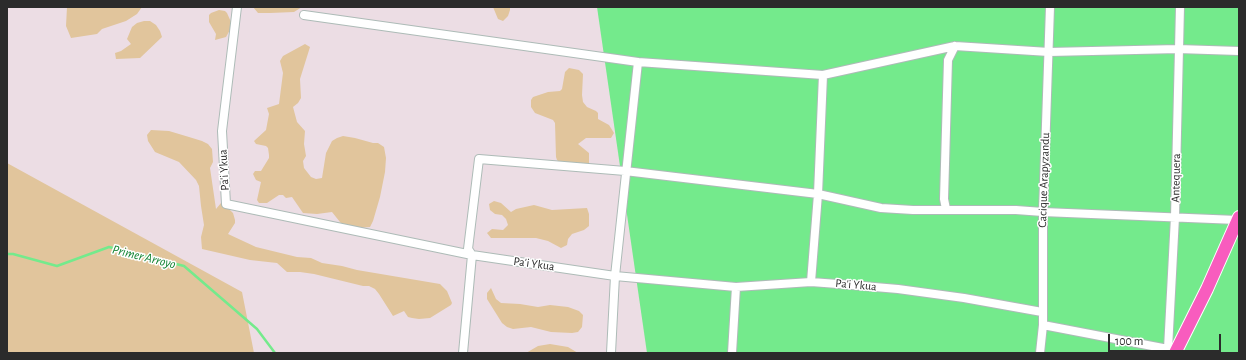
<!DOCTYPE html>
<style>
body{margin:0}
#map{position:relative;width:1246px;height:360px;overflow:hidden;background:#ecdde4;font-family:"Alegreya Sans",sans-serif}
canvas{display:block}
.frame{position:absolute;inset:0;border:8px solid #2b2b2b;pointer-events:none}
.scale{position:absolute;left:1108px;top:334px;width:113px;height:18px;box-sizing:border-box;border:2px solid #2b2b2b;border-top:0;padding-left:5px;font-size:12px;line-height:14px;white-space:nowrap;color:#2b2b2b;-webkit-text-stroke:3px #fff;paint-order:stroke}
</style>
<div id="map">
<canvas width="1246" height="360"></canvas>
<div class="frame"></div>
<div class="scale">100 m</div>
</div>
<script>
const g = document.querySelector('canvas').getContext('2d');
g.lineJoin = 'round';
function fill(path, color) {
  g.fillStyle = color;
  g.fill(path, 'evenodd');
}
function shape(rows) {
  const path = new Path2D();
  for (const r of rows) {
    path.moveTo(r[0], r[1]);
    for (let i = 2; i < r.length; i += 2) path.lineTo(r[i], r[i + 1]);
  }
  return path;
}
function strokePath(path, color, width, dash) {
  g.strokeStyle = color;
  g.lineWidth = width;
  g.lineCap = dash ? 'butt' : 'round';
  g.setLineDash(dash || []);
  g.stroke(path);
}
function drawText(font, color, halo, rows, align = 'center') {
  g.font = font + ' "Alegreya Sans",sans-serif';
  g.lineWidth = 3;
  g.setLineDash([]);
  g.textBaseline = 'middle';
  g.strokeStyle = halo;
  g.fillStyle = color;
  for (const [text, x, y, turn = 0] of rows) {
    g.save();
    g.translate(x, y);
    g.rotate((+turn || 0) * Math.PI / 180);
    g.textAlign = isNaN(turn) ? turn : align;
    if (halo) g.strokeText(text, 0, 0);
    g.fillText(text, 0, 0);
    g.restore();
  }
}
fill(shape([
 [67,7,142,7,137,14,126,21,102,29,97,34,71,38,66,26],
 [253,7,302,7,294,12,270,13,258,13],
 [493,7,510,7,510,10,508,16,503,21,498,19],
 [219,10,225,11,227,13,231,22,231,28,226,37,215,40,216,34,209,22,209,15,211,13],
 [144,21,150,21,156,25,160,31,162,37,140,58,116,59,115,53,121,51,131,44,127,39,132,27,137,23],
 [305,44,310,47,300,79,301,98,298,103,293,107,297,122,305,131,304,144,306,156,303,161,304,168,311,177,316,179,322,178,326,153,332,141,337,138,343,136,355,138,373,143,378,143,384,147,386,158,385,172,380,197,373,221,370,227,357,228,344,227,332,212,317,214,303,213,292,197,286,198,283,195,279,195,267,203,259,203,257,200,261,182,256,180,253,174,255,171,261,171,269,158,269,155,268,148,266,146,256,144,254,141,266,130,269,114,267,108,279,104,283,73,280,61,283,56],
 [569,68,579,70,583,74,582,95,583,102,587,107,596,111,598,113,598,119,609,125,614,133,611,138,586,138,578,144,589,153,589,165,563,165,557,160,556,157,555,123,553,120,535,113,531,107,531,100,533,97,548,92,560,91,562,89,565,72],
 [151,130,169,131,189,137,202,141,208,144,212,149,213,162,210,168,216,209,221,203,224,204,233,213,235,220,235,223,228,234,256,247,297,257,311,258,322,263,342,266,357,270,440,284,447,291,452,303,451,305,430,318,419,319,412,318,408,317,404,311,393,316,379,294,375,289,369,286,363,286,314,274,300,272,287,272,277,263,250,260,202,249,201,237,204,225,201,206,199,186,196,180,179,162,155,152,148,141,147,135],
 [7,163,242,292,254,353,7,353],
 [494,201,501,203,511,212,516,209,534,205,552,210,587,208,589,214,589,226,584,230,572,234,568,239,567,245,561,248,548,241,536,238,491,238,487,233,492,229,503,230,508,225,506,219,502,215,495,214,490,210,489,204],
 [491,288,496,299,501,303,520,304,538,307,550,305,568,307,579,311,583,315,582,327,578,332,572,333,551,332,531,327,513,329,507,327,502,323,487,299,487,293],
 [550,344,568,347,578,353,526,353,538,346]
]), '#e1c59c');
fill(shape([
 [597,7,1239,7,1239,353,647,353]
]), '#74ea8c');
strokePath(shape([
 [7,254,13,254,57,266,109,247,184,266,257,329,275,353]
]), '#74ea8c', 2.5);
const minor = shape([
 [237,7,222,131,226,204,472,255,615,276,736,287,811,282,851,285,898,289,964,298,1042,312],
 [304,15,638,62],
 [946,209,944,199,948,60,955,46],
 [811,282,818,194,823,75],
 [1043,325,1168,349,1171,351],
 [1168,349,1175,217,1180,7],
 [463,353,472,255,468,249,479,159,625,171,818,194,881,208,913,210,1016,210,1043,212,1237,220],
 [611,353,615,276,638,62,823,75,955,46,1049,52,1178,49,1239,51],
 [732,353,736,287],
 [1040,353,1043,325,1043,212,1050,7]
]);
const highway = shape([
 [1175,353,1207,289,1239,217]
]);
strokePath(minor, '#adbbb7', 10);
strokePath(highway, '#fff', 14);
strokePath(minor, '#fff', 8);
strokePath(highway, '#f85cbe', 12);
drawText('12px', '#2b2b2b', '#fff', [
 ["Pa'i Ykua",224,170,-93],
 ["Antequera",1176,178,-89],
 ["Cacique Arapyzandu",1044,180,-88],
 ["Pa'i Ykua",534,264,8],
 ["Pa'i Ykua",856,285,5]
]);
drawText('italic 13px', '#128332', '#fff', [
 ["Primer Arroyo",144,257,14]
]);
</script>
